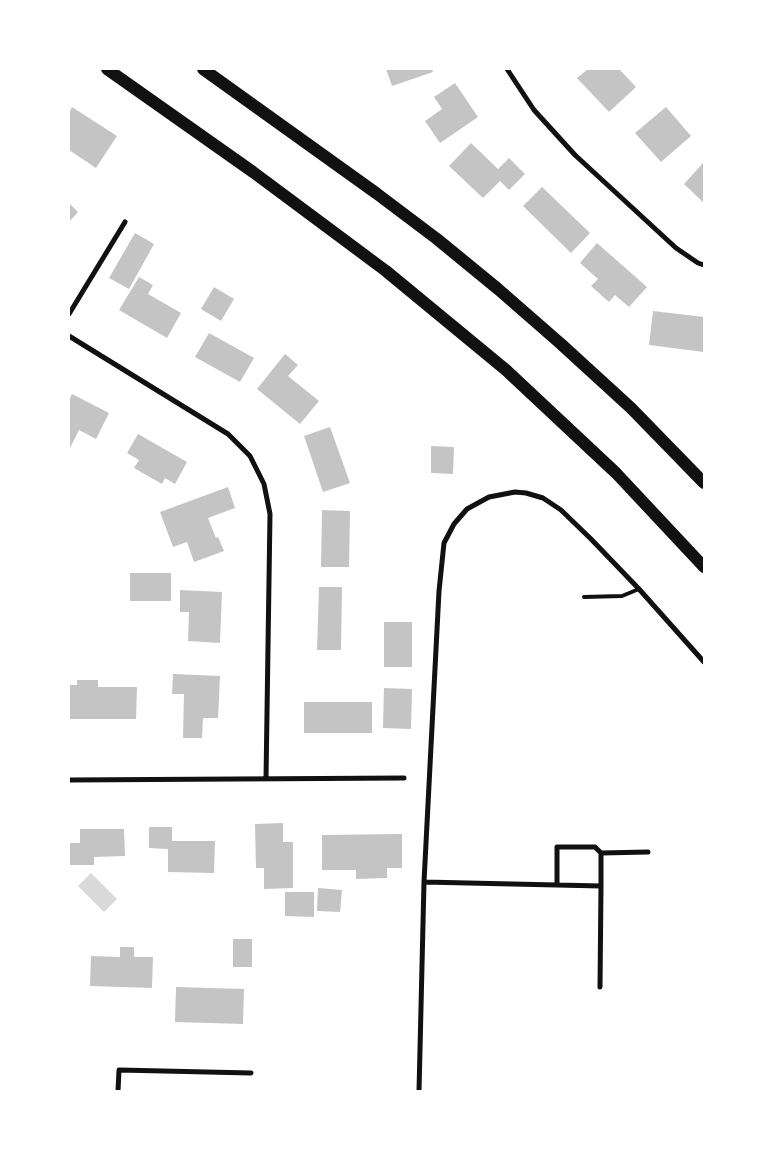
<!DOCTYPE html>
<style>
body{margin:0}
#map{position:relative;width:773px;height:1160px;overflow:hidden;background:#fff;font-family:"Golos Text",sans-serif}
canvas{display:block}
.frame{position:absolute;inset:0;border:70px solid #fff;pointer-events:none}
</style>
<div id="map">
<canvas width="773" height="1160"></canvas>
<div class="frame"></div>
</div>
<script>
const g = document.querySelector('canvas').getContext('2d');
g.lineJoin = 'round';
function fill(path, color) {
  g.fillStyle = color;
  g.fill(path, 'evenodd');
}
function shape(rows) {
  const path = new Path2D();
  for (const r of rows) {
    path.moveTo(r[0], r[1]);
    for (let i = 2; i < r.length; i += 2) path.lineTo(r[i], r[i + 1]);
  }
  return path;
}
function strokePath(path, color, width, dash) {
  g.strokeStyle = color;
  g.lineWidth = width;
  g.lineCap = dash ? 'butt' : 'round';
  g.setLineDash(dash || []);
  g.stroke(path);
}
fill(shape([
 [91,873,117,899,104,912,78,886]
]), '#d9d9d9');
fill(shape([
 [386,69,432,69,433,72,392,86],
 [588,69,619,69,636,87,609,112,577,78],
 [455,83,478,117,440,143,425,121,442,109,434,97],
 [72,107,117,136,96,168,69,150,69,113],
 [666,107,691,136,661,162,635,133],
 [471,143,498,169,509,158,525,174,509,190,500,181,483,198,449,166],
 [704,162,704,203,684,184],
 [542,187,590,233,571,253,523,206],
 [69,203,78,212,69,222],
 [135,233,154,244,129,289,109,278],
 [597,243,647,287,629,307,615,295,609,302,591,286,598,279,580,263],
 [139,277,153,285,148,294,181,313,167,338,119,310],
 [214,287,234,299,221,321,201,309],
 [653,311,704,317,704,352,649,345],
 [209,333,254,358,240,382,195,357],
 [285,354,298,365,288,376,319,401,300,424,257,389],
 [72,394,109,413,96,439,79,430,69,450,69,400],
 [330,427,350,483,323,492,304,436],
 [138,434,187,462,175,484,165,478,162,484,134,468,139,460,127,453],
 [431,446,454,447,453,474,431,473],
 [228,487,235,508,208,518,216,538,218,537,224,551,194,562,187,542,173,547,160,512],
 [322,510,350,511,349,567,321,567],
 [130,573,171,573,171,601,130,601],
 [319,587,342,587,341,650,317,650],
 [180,590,222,592,220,643,188,641,189,612,180,612],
 [384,622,412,622,412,667,384,667],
 [173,674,220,676,218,718,203,718,202,738,183,738,184,694,172,694],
 [77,680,98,680,98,687,137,687,136,719,69,719,69,685,77,685],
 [384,688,412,689,411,729,383,728],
 [304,702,372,702,372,733,304,733],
 [283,823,283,842,293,842,293,888,264,889,264,868,256,868,255,824],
 [149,827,172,827,172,841,215,841,214,873,168,872,168,849,149,848],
 [80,829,124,829,125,856,94,857,94,865,69,865,69,843,80,843],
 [402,834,402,868,387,868,387,878,356,879,356,870,322,870,322,835],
 [318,888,342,890,340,912,317,911],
 [285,892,314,892,314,917,285,916],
 [233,939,252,939,252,967,233,967],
 [120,947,134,947,134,957,153,957,152,988,90,986,91,956,120,957],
 [176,987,244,989,243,1024,175,1022]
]), '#c4c4c4');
strokePath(shape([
 [584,597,622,596,639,589]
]), '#111', 4);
strokePath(shape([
 [507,69,534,110,575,155,676,248,698,263,704,265],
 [69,314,125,222],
 [69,336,228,434,250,456,264,484,270,514,266,779],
 [69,780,404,778],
 [424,882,601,886,601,853,648,852],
 [557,885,557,847,595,847,601,853],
 [600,987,601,886],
 [118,1091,119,1070,251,1073],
 [419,1091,424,882,439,591,444,543,454,524,467,509,489,497,515,492,526,493,543,498,561,510,591,539,639,589,704,662]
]), '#111', 5);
strokePath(shape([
 [107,69,253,172,386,271,506,370,616,473,704,567],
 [203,69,376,193,437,239,498,289,561,344,631,408,704,483]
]), '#111', 12);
</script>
